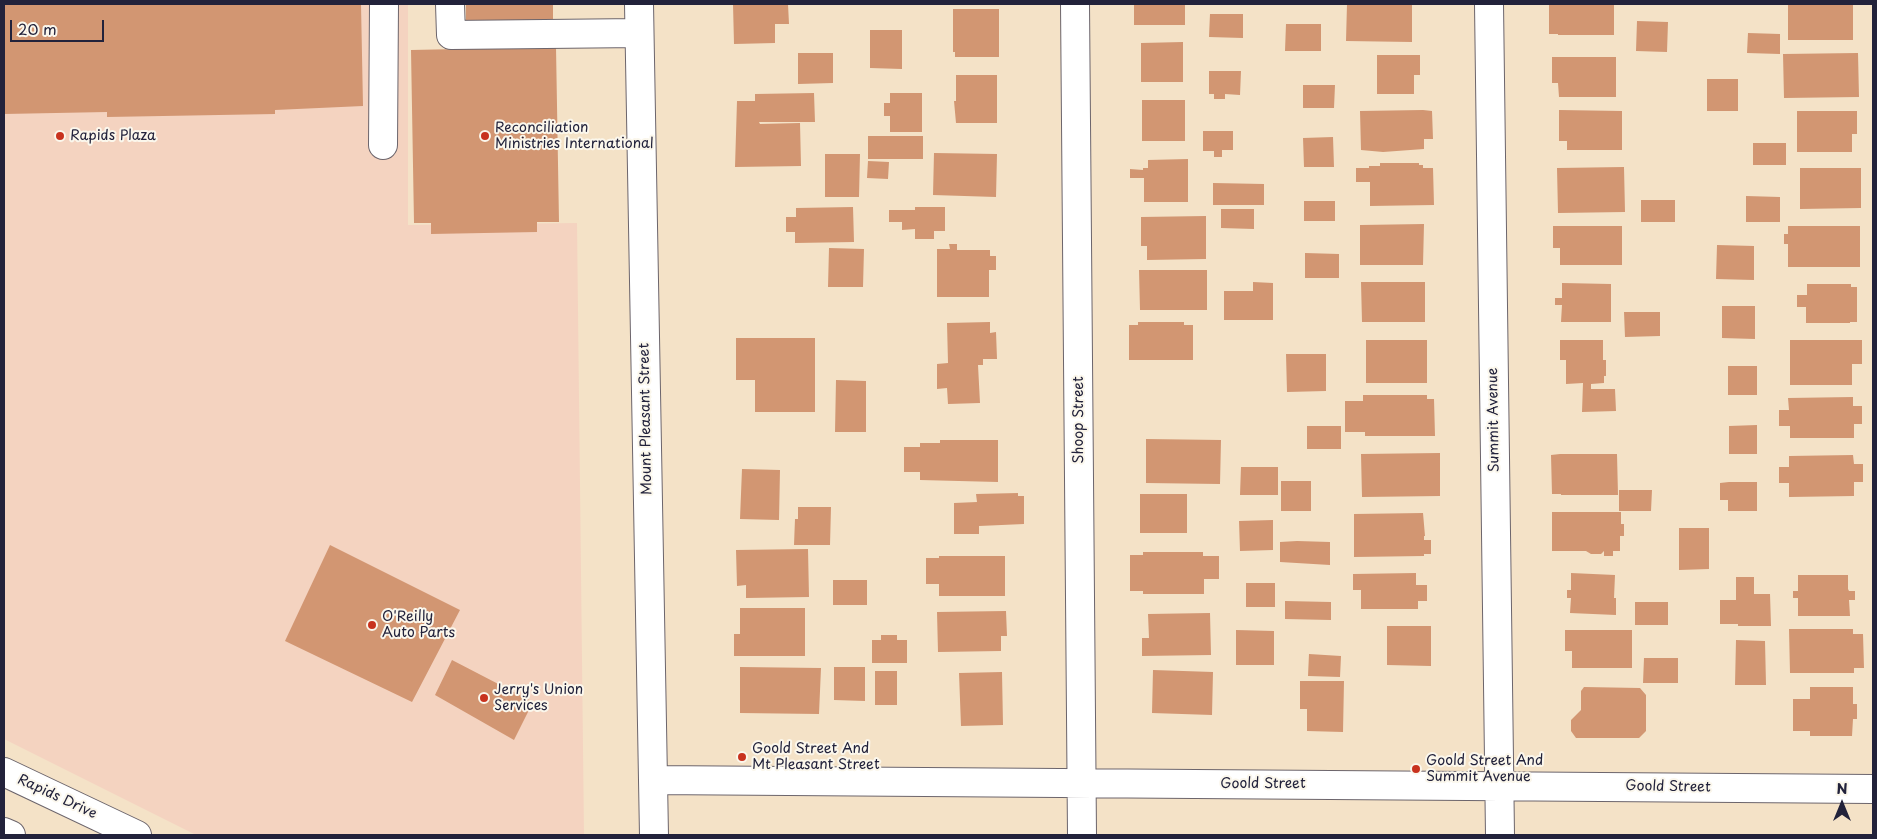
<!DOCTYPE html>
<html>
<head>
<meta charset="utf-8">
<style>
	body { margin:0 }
	#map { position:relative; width:1877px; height:839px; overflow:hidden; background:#f4e2c7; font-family:"Playpen Sans",sans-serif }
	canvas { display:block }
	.frame { position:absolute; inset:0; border:5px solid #22223b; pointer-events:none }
	.north { position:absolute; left:1817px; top:779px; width:50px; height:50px; -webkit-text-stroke:4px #fbf7ec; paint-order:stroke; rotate:0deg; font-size:14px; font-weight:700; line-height:20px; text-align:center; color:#22223b }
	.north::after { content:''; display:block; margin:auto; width:18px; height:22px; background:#22223b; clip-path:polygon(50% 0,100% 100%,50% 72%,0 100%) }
	.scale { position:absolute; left:10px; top:20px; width:94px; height:22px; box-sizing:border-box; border:2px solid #22223b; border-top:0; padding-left:6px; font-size:15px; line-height:18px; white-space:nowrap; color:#22223b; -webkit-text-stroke:4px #fbf7ec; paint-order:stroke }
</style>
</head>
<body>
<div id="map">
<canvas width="1877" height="839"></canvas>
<div class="frame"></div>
<div class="north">N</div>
<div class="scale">20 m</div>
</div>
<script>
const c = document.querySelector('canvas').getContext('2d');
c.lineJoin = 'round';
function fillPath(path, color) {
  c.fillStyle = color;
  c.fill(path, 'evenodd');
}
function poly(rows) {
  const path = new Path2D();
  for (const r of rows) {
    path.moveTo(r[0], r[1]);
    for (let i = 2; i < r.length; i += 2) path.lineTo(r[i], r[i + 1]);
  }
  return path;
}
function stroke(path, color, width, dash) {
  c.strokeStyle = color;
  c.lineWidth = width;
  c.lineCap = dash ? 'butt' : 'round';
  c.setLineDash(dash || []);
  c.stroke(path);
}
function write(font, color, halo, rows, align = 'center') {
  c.font = font + ' "Playpen Sans",sans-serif';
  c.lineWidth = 4;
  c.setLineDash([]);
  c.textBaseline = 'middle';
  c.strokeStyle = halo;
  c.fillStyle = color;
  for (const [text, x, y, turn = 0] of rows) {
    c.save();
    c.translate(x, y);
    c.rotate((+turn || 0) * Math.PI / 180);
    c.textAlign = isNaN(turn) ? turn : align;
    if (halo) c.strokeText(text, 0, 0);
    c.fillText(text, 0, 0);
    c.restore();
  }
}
fillPath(poly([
	[4,4,408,4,408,225,577,223,584,835,196,835,4,739]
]), '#f4d3c0');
fillPath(poly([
	[4,4,361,4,363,106,275,110,275,114,107,117,107,112,4,114],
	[466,4,553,4,553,22,466,23],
	[733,4,788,4,789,24,775,24,775,43,734,44],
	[1134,4,1185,4,1185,25,1134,25],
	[1347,4,1412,4,1412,42,1346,41],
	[1549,4,1614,4,1614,35,1558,35,1558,34,1549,34],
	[1788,4,1853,4,1853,40,1788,40],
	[953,9,999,9,999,57,955,57,955,52,953,52],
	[1210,14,1243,14,1243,38,1209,37],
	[1637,21,1668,22,1667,52,1636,51],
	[1286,24,1321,24,1321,51,1285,51],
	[870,30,902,30,902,69,870,68],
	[1748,33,1780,34,1780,54,1747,53],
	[1183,42,1183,82,1141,82,1141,43],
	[556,47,559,222,537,222,537,232,431,234,431,223,414,223,411,50],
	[798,53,833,53,833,83,798,84],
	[1858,53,1859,97,1784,98,1783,54],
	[1377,55,1420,55,1420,75,1414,75,1414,94,1377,94],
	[1552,57,1616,57,1616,97,1559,97,1558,83,1552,83],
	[1209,71,1241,71,1240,95,1225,94,1225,99,1214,99,1214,94,1209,94],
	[956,75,997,75,997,123,956,123,954,101,956,101],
	[1707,79,1738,79,1738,111,1707,111],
	[1303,85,1335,85,1334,108,1303,108],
	[814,93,815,122,759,122,760,124,800,123,801,166,735,167,737,101,755,101,755,94],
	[890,93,922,93,922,132,890,132,890,116,884,116,884,103,890,103],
	[1142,100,1185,100,1185,141,1142,141],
	[1423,110,1432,111,1433,139,1424,139,1424,149,1383,152,1361,150,1360,111],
	[1559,110,1622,111,1622,150,1567,150,1567,141,1559,141],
	[1797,111,1857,111,1857,134,1852,134,1852,152,1797,152],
	[1203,131,1233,131,1233,150,1222,150,1222,157,1214,157,1214,151,1203,151],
	[868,136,923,136,923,159,868,159],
	[1333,137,1334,167,1304,167,1303,138],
	[1753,143,1786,143,1786,165,1753,165],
	[934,153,997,154,996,197,933,195],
	[825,154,860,154,859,197,825,197],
	[1188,159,1188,202,1144,202,1144,178,1130,178,1130,169,1143,170,1143,168,1148,168,1148,160],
	[868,161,889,162,888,179,867,178],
	[1380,163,1419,163,1419,165,1423,165,1423,168,1433,168,1434,205,1370,206,1370,182,1356,182,1356,168,1369,168,1369,166,1380,166],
	[1624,167,1625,212,1558,213,1557,168],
	[1800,168,1861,168,1861,208,1800,209],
	[1213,183,1264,184,1264,205,1213,205],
	[1746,196,1780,197,1780,222,1746,222],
	[1641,200,1675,200,1675,222,1641,222],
	[1304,201,1335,201,1335,221,1304,221],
	[853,207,854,242,795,243,795,232,786,232,786,217,796,217,796,208],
	[915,207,945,207,945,231,934,231,934,239,915,239,915,229,902,230,902,222,889,222,889,210,915,210],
	[1221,209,1254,209,1254,229,1221,228],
	[1206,216,1206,259,1147,260,1147,246,1141,246,1141,217],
	[1424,224,1423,265,1360,265,1360,225],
	[1553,226,1622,226,1622,265,1560,265,1560,248,1553,248],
	[1788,226,1860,226,1860,267,1788,267,1788,244,1784,244,1784,234,1788,234],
	[949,244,957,244,957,250,990,250,990,256,996,256,996,270,989,270,989,297,937,297,937,249,950,249],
	[1717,245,1754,246,1754,280,1716,279],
	[829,248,864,249,863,287,828,287],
	[1305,253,1339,254,1339,278,1305,278],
	[1139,270,1207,270,1207,310,1140,310],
	[1253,282,1273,283,1273,320,1224,320,1224,291,1253,291],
	[1361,282,1425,282,1425,322,1362,322],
	[1562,283,1611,284,1611,322,1561,322,1562,305,1555,305,1555,298,1562,298],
	[1807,284,1851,284,1851,287,1857,287,1857,322,1850,322,1850,323,1806,323,1806,307,1797,307,1797,295,1807,295],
	[1722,306,1755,306,1755,339,1722,338],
	[1624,312,1660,312,1660,336,1625,337],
	[990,322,990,333,996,332,997,359,983,359,983,365,978,365,980,403,948,404,947,388,937,389,937,364,948,363,947,323],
	[1138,322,1184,322,1184,325,1193,325,1193,360,1129,360,1129,325,1138,325],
	[736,338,815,338,815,412,755,412,755,380,736,380],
	[1366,340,1427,340,1427,383,1366,383],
	[1560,340,1603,340,1603,360,1606,360,1606,376,1604,376,1604,383,1591,384,1591,389,1615,389,1616,411,1582,412,1583,383,1566,384,1566,360,1560,360],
	[1790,340,1862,340,1862,364,1852,364,1852,385,1790,385],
	[1286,354,1326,354,1326,391,1287,392],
	[1728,366,1757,366,1757,395,1728,395],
	[836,380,866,381,866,432,835,432],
	[1363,395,1427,395,1427,399,1434,399,1435,436,1365,436,1365,432,1345,432,1345,401,1363,401],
	[1853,397,1853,406,1862,406,1862,424,1854,424,1854,438,1790,438,1790,426,1779,426,1779,410,1789,410,1788,398],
	[1757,425,1757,454,1729,454,1729,426],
	[1307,426,1341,426,1341,449,1307,449],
	[1146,439,1221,440,1220,484,1146,483],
	[940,440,998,440,998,482,920,480,920,472,904,472,904,447,920,447,920,443,940,443],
	[1440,453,1440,496,1362,497,1361,454],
	[1560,454,1617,454,1618,495,1561,495,1561,494,1552,494,1551,455],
	[1853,455,1854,464,1863,464,1863,482,1854,482,1854,496,1789,497,1789,483,1779,483,1779,467,1789,467,1789,456],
	[1241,467,1278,467,1278,495,1240,495],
	[742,469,780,470,779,520,740,519],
	[1281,481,1311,481,1311,511,1281,511],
	[1729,482,1757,482,1757,511,1728,511,1728,500,1720,500,1720,483],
	[1619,490,1652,490,1651,511,1619,511],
	[1018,493,1018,496,1024,496,1024,524,979,526,979,534,954,534,954,503,977,502,976,494],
	[1140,494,1187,494,1187,533,1140,533],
	[798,507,831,507,830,545,794,545,795,519,798,519],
	[1552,512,1621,512,1621,524,1624,524,1624,536,1620,536,1620,551,1613,551,1613,556,1604,556,1604,551,1601,554,1591,554,1586,551,1552,551],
	[1423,513,1425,536,1424,536,1424,540,1431,540,1431,554,1424,554,1424,556,1354,557,1354,514],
	[1273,520,1273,550,1240,551,1239,521],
	[1679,528,1709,528,1709,569,1679,570],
	[1297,541,1330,542,1330,565,1280,562,1280,542],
	[330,545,460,610,412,702,285,641],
	[808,549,809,597,746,598,746,585,737,586,736,550],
	[1143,552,1203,552,1203,556,1219,556,1219,579,1204,579,1204,594,1143,594,1143,591,1130,591,1130,555,1143,555],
	[939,556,1005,556,1005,596,939,596,939,584,926,584,926,558,939,558],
	[1416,573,1416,585,1427,585,1427,601,1418,601,1418,609,1361,609,1361,590,1353,590,1353,574],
	[1571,573,1615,575,1614,598,1616,598,1616,615,1570,613,1571,598,1567,598,1567,590,1571,590],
	[1798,575,1848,575,1848,589,1849,591,1855,591,1855,600,1849,600,1850,616,1798,616,1798,598,1793,598,1793,591,1798,591],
	[1736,577,1754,577,1754,594,1770,594,1771,626,1738,626,1738,624,1720,624,1720,600,1736,600],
	[833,580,867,580,867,605,833,605],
	[1246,583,1275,583,1275,607,1246,607],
	[1285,601,1331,602,1331,620,1285,619],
	[1635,602,1668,602,1668,625,1635,625],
	[740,608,805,608,805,656,734,656,734,634,740,634],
	[1006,611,1007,636,1001,636,1001,651,938,652,937,612],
	[1210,613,1211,655,1142,656,1142,638,1149,638,1148,614],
	[1387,626,1431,626,1431,666,1387,665],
	[1789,629,1853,629,1853,634,1863,634,1864,668,1854,668,1854,673,1790,673],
	[1236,630,1274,631,1274,665,1236,665],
	[1565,630,1632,630,1632,668,1572,668,1572,651,1565,651],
	[881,635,897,635,897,640,907,640,907,663,872,663,872,640,881,640],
	[1736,640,1765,641,1766,685,1735,685],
	[1309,654,1341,656,1340,677,1308,676],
	[1644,658,1678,658,1678,683,1643,683],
	[452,660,533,702,514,740,435,695],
	[740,667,821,668,819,714,740,713],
	[834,667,865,667,865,701,834,700],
	[1153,670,1213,672,1212,715,1152,713],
	[875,671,897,671,897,705,875,705],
	[1002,672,1003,725,961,726,959,673],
	[1300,681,1344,681,1343,732,1307,731,1307,709,1300,709],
	[1584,687,1640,688,1646,695,1646,731,1639,738,1576,738,1571,731,1571,720,1581,710,1581,691],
	[1810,687,1853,687,1853,704,1857,704,1857,719,1853,719,1852,736,1810,736,1810,731,1793,731,1793,699,1810,699]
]), '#d29672');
const minor = poly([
	[450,4,451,35,639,33],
	[639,4,654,835],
	[1075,4,1082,835],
	[1489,4,1500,835],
	[383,145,384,4],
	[4,772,137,835],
	[653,780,1873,789],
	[4,832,11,835]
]);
stroke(minor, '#6c656c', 30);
stroke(minor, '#fff', 28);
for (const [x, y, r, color] of [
	[60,136,5,"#c8321e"],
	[485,136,5,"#c8321e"],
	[372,625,5,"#c8321e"],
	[484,698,5,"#c8321e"],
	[742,757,5,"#c8321e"],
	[1416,769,5,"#c8321e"]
]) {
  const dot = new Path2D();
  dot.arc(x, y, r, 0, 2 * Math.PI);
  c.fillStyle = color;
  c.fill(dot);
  stroke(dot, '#fbf7ec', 2);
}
write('14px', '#22223b', '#fbf7ec', [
	["Reconciliation",495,128],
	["Ministries International",495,144],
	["Rapids Plaza",70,136],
	["O'Reilly",382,617],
	["Auto Parts",382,633],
	["Jerry's Union",494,690],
	["Services",494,706],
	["Goold Street And",752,749],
	["Mt Pleasant Street",752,765],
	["Goold Street And",1426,761],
	["Summit Avenue",1426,777]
], 'left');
write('14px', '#22223b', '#fbf7ec', [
	["Mount Pleasant Street",646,419,-91],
	["Shoop Street",1079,420,-90],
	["Summit Avenue",1494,420,-91],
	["Goold Street",1263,784],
	["Goold Street",1668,787,1],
	["Rapids Drive",57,797,25]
]);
</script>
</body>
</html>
